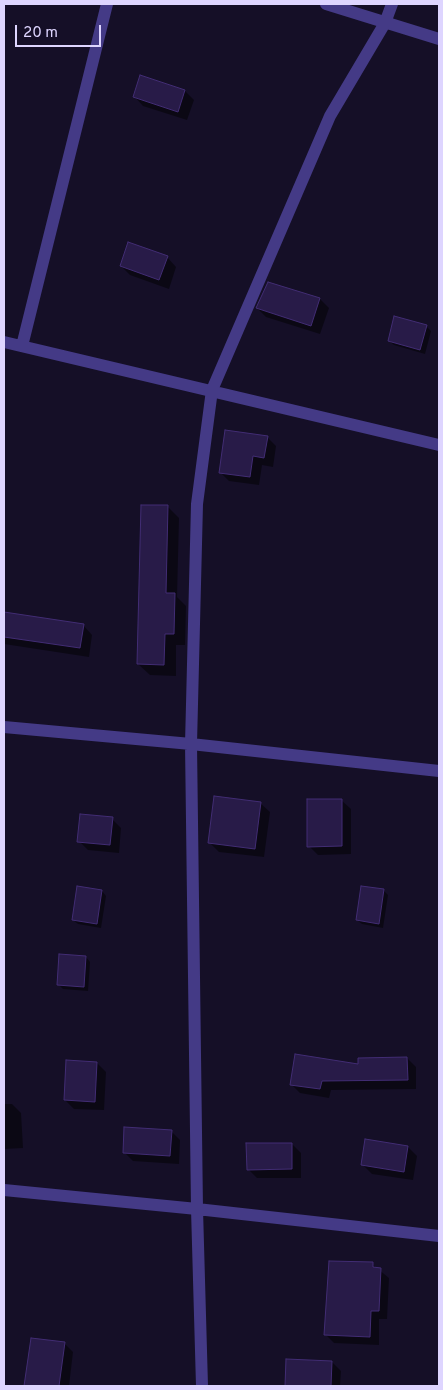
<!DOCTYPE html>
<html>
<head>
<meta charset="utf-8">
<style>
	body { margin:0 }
	#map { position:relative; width:443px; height:1390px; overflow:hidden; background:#150f27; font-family:Overpass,sans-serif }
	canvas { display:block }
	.frame { position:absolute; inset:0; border:5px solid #ded5ff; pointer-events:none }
	.scale { position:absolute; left:15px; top:25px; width:86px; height:22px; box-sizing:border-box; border:2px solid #ded5ff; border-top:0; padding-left:6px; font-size:15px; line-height:18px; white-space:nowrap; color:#ded5ff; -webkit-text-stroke:4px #150f27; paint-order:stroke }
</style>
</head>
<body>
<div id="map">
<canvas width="443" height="1390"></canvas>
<div class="frame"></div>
<div class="scale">20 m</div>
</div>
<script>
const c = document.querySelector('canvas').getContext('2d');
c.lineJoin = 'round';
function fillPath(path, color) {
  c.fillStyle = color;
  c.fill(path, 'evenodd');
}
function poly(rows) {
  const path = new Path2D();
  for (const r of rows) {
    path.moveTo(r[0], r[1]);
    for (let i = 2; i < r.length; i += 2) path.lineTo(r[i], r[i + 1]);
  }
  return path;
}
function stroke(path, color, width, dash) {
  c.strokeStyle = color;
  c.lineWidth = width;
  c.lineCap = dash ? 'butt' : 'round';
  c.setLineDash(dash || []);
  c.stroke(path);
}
fillPath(poly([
	[185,91,194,100,187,120,143,106,134,96],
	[167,257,176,267,169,289,130,275,121,266],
	[320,299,329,308,320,334,266,317,257,308],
	[426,326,431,331,425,354,394,345,389,341],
	[267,437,276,446,273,467,262,465,259,485,229,481,220,472],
	[168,507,179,518,177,597,186,606,185,645,176,645,176,676,150,675,138,664],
	[4,614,83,625,92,635,89,657,4,644],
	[341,800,351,809,351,854,318,855,309,846],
	[260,803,270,812,264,857,219,852,210,843],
	[112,819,121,828,119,853,88,850,79,841],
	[102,891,106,896,101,928,78,924,73,920],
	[384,891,388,895,383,928,362,924,357,920],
	[86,957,90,962,88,991,63,989,58,984],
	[407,1058,416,1067,416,1089,331,1090,329,1098,300,1093,291,1084,359,1066],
	[97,1063,106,1072,104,1110,74,1109,65,1100],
	[4,1104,12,1104,21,1113,23,1148,4,1149],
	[171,1131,180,1140,179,1164,133,1161,124,1152],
	[292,1144,301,1153,301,1178,257,1178,248,1169],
	[408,1147,417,1156,413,1180,372,1174,363,1165],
	[372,1264,389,1278,387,1319,379,1319,379,1345,334,1343,326,1335],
	[64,1343,73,1352,69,1386,26,1386],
	[287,1360,332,1362,341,1371,340,1386,286,1386]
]), '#0007');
const building = poly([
	[140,75,185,90,178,112,133,97,140,75],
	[128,242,168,256,159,280,120,266,128,242],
	[268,282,320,298,311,326,256,308,268,282],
	[394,316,427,325,420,350,388,341,394,316],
	[225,430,268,436,264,458,253,456,250,477,219,473,225,430],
	[141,505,168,505,166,593,175,593,174,634,165,634,164,665,137,664,141,505],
	[4,612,84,624,80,648,4,637,4,612],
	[214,796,261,802,255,849,208,843,214,796],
	[307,799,342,799,342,846,307,847,307,799],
	[80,814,113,817,110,845,77,842,80,814],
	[77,886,102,890,97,924,72,920,77,886],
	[361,886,384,889,379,924,356,920,361,886],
	[59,954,86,956,84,987,57,985,59,954],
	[295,1054,358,1064,358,1058,407,1057,408,1080,322,1081,320,1089,290,1085,295,1054],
	[66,1060,97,1062,95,1102,64,1100,66,1060],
	[124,1127,172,1130,170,1156,123,1153,124,1127],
	[365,1139,408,1146,404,1172,361,1165,365,1139],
	[246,1143,292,1143,292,1169,247,1170,246,1143],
	[329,1261,373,1262,373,1267,381,1268,379,1311,371,1311,370,1337,324,1335,329,1261],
	[31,1338,65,1342,59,1386,24,1386,31,1338],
	[286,1359,332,1361,331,1386,285,1386,286,1359]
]);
fillPath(building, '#281b48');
stroke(building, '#422d74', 1);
stroke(poly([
	[326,4,439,39],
	[4,342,439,445],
	[22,346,107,4],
	[4,727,191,744,439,771],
	[4,1190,197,1209,439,1236],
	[202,1386,197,1209,191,744,197,504,212,390,330,116,385,23,392,4]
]), '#443a86', 12);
</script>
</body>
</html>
